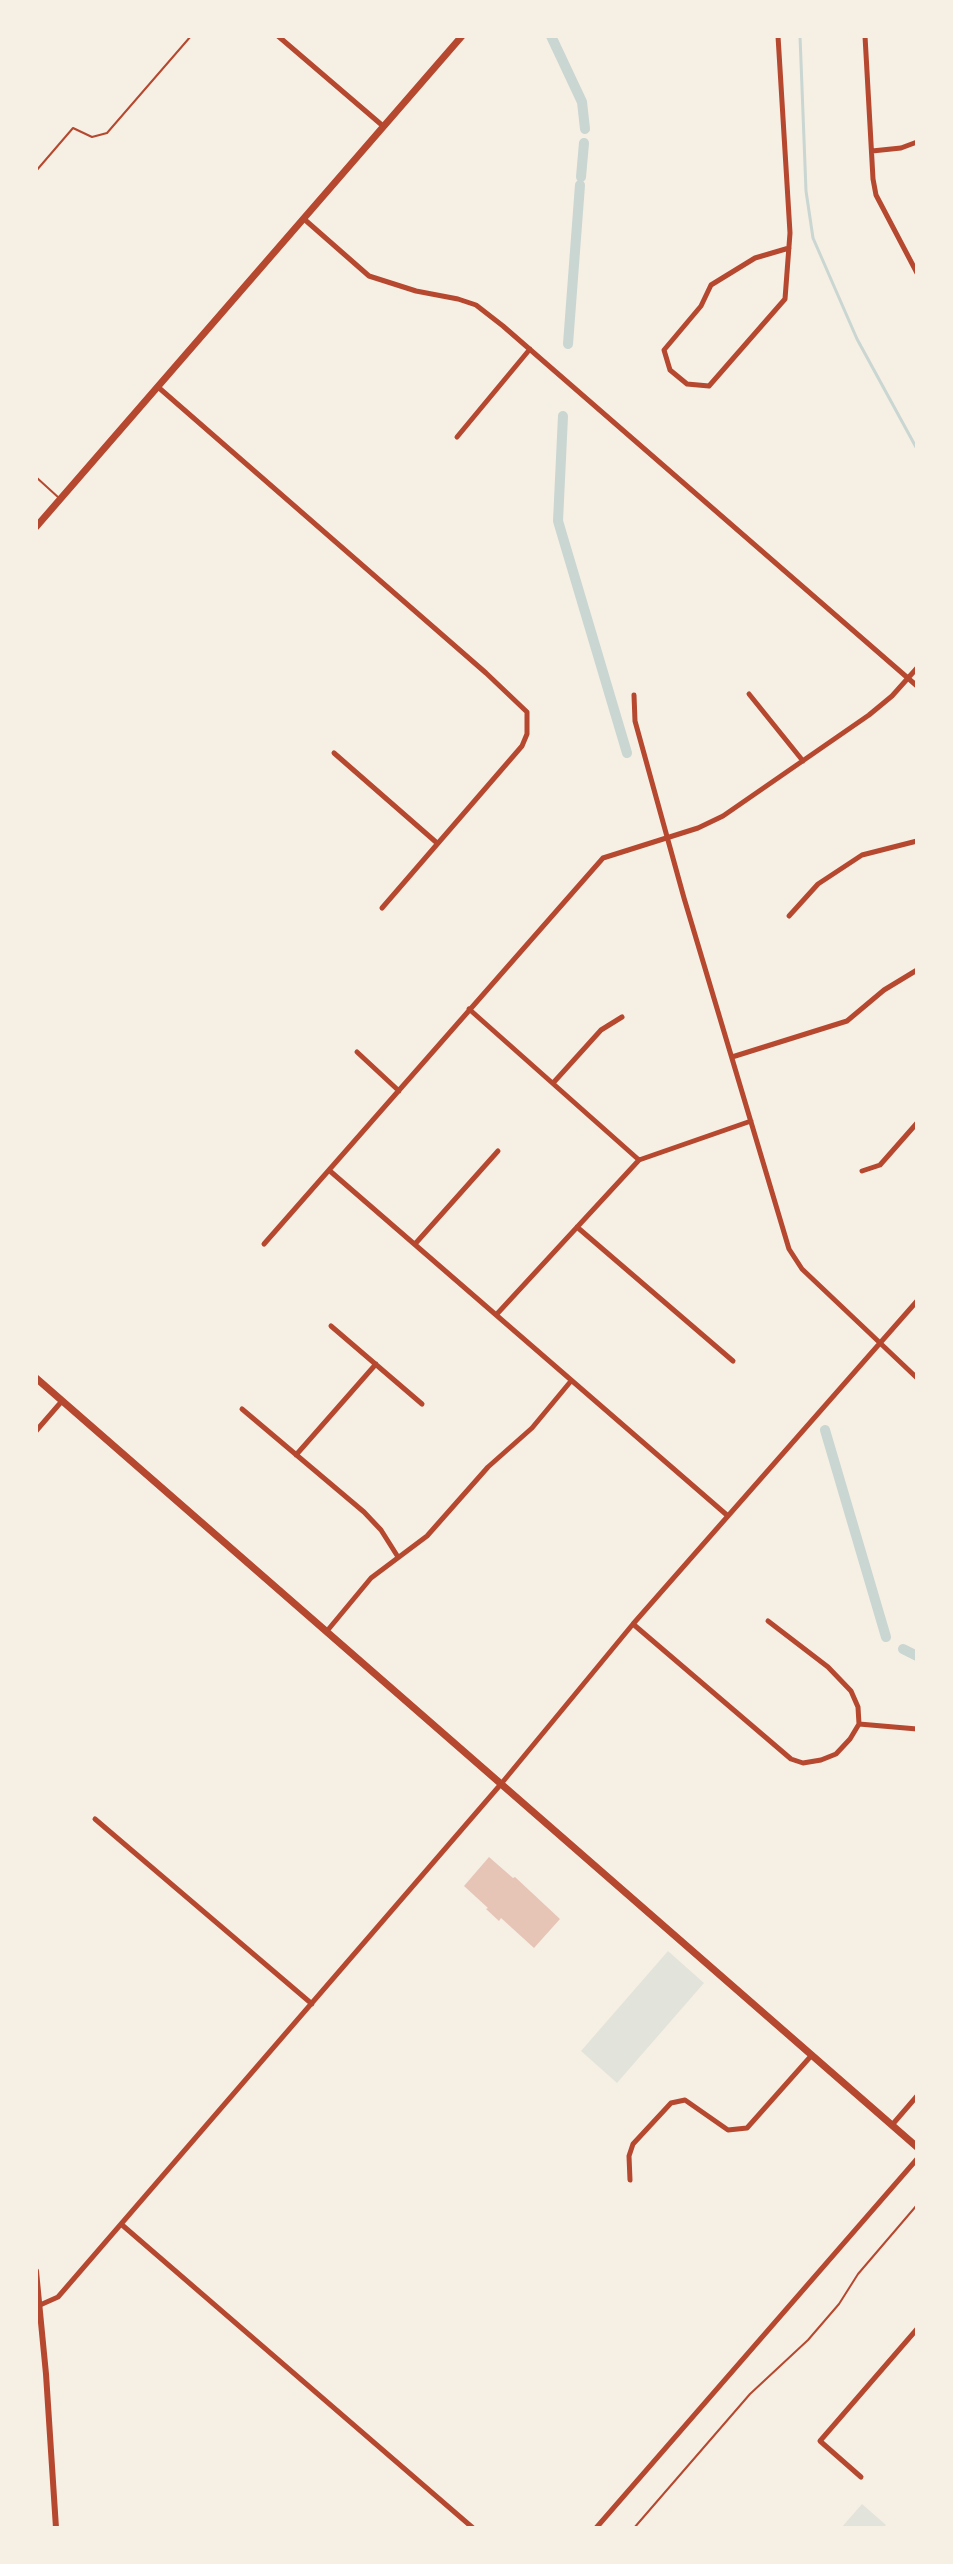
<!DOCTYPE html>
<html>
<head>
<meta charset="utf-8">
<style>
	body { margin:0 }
	#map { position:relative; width:953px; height:2564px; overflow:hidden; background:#f6efe4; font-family:Lato,sans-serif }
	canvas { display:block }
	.frame { position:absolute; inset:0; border:38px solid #f6efe4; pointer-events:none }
</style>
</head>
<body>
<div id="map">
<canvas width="953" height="2564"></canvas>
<div class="frame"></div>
</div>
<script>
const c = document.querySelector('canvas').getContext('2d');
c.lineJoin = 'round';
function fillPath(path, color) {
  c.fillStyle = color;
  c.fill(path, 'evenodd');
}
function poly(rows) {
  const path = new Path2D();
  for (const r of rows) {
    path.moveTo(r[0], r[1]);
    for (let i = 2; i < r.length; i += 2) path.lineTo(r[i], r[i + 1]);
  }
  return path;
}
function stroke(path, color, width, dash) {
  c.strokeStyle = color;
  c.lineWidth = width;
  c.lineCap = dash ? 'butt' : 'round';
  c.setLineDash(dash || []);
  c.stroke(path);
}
fillPath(poly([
	[668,1951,704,1983,617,2083,581,2051],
	[862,2504,886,2525,883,2528,841,2528]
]), '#e2e4dc');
stroke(poly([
	[800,36,806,191,813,238,857,339,917,449]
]), '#c9d6d2', 3);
stroke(poly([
	[551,36,582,102,585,129],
	[581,177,584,143],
	[568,344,580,185],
	[563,416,558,521,627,753],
	[825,1430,886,1637],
	[903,1649,917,1656]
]), '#c9d6d2', 10);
fillPath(poly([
	[489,1857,513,1878,515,1877,560,1919,534,1948,501,1918,499,1921,486,1909,488,1908,464,1886]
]), '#e6c5b7');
stroke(poly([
	[634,2528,750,2394,808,2340,839,2304,858,2274,917,2205]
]), '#b5482f', 2);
stroke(poly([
	[36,171,73,128,92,137,107,133,191,36],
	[36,477,59,498]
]), '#b5482f', 2);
stroke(poly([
	[278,36,383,126],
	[778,36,790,233,785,299,709,386,687,384,670,370,664,350,701,306,711,285,755,258,789,248],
	[865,36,873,179,876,195,917,273],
	[872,151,901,148,917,142],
	[304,219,369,276,416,291,458,299,476,305,503,326,917,686],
	[158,387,486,673,527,712,527,734,522,746,382,908],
	[457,437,530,349],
	[749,694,803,761],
	[634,695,635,721,684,898,789,1249,802,1269,917,1378],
	[334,753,437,843],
	[789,916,818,884,862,855,917,841],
	[469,1009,639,1160],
	[357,1052,399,1091],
	[732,1057,847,1021,884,990,917,970],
	[554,1082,601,1030,622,1017],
	[330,1171,728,1516],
	[862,1171,880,1165,917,1123],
	[577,1227,733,1361],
	[264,1244,603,858,698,828,723,816,869,715,892,696,917,668],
	[415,1244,498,1151],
	[496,1315,639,1160,751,1121],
	[331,1326,422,1404],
	[242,1409,364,1512,381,1530,398,1557],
	[36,1431,62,1401],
	[296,1455,376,1364],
	[768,1621,828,1667,851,1691,858,1707,859,1724],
	[633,1624,791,1759,803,1763,821,1760,836,1754,850,1739,859,1724],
	[327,1631,371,1578,427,1536,488,1467,532,1428,571,1381],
	[859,1724,917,1729],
	[95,1819,312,2004],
	[892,2125,917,2096],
	[630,2180,629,2156,633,2144,671,2103,685,2100,728,2130,747,2128,811,2056],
	[121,2224,473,2528],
	[40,2305,58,2297,501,1784,633,1624,917,1301],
	[861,2477,820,2441,917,2329],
	[596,2528,917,2159]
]), '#b5482f', 5);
stroke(poly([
	[36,2271,46,2374,56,2528]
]), '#b5482f', 6);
stroke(poly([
	[36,527,462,36],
	[36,1378,917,2147]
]), '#b5482f', 7);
</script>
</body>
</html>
